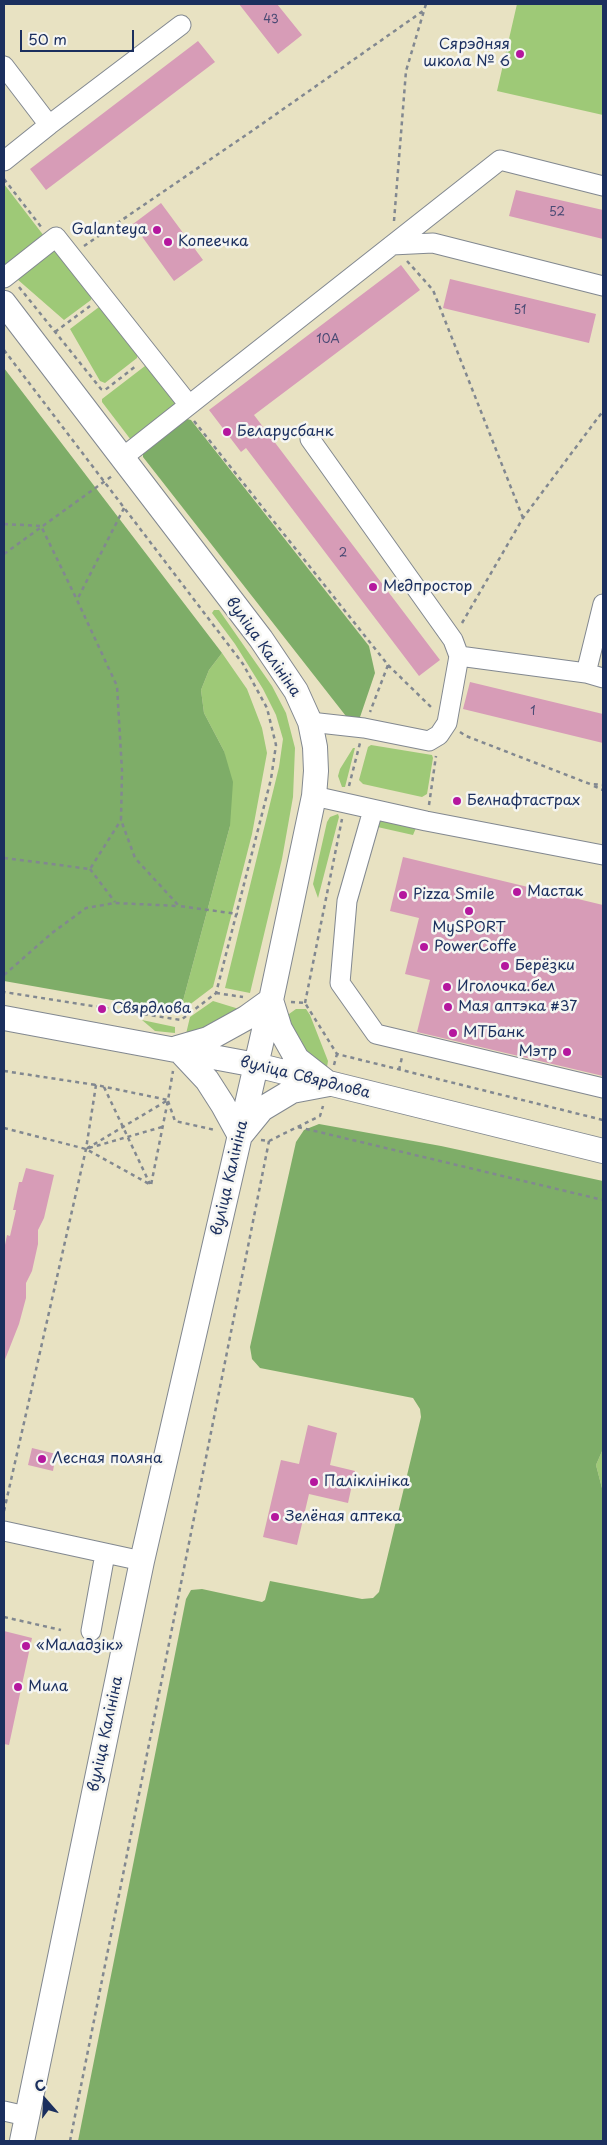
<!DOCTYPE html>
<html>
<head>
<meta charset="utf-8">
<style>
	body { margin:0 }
	#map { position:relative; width:607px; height:2145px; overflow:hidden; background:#e8e2c2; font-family:"Playpen Sans",sans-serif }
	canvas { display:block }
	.frame { position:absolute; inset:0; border:5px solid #1b2f5e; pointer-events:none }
	.north { position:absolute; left:20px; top:2075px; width:50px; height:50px; -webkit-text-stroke:4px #f6f6f2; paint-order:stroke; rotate:341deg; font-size:14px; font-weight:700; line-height:20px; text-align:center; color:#1b2f5e }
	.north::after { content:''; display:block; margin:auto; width:18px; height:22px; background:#1b2f5e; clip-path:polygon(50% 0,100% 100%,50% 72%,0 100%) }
	.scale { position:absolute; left:20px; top:30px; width:114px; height:22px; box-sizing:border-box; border:2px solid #1b2f5e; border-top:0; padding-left:6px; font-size:15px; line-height:18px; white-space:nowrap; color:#1b2f5e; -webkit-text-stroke:4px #f6f6f2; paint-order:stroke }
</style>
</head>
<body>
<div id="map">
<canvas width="607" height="2145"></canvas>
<div class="frame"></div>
<div class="north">С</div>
<div class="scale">50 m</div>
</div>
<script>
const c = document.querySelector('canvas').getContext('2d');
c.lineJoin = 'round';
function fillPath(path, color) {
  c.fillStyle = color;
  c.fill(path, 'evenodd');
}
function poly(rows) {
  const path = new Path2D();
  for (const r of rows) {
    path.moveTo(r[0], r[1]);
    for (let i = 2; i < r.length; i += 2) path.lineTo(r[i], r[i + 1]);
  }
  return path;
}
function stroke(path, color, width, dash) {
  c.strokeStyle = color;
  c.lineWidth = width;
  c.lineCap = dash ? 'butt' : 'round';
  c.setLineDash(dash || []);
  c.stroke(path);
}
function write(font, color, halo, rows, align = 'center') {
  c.font = font + ' "Playpen Sans",sans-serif';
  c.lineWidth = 5;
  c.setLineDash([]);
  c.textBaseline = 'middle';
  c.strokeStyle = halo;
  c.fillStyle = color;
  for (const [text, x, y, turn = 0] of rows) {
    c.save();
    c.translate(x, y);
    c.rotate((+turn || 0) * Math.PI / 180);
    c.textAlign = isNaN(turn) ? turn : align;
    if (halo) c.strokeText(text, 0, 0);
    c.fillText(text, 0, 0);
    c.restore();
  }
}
fillPath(poly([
	[517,4,603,4,603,115,497,91],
	[4,184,44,236,4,272],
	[55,249,92,296,91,300,64,320,17,279],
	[99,307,102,308,137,354,137,358,105,383,100,381,70,329],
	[145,366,148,366,176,404,131,440,102,402,102,399],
	[214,610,219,610,272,686,286,713,295,748,293,797,282,859,250,993,225,988,279,767,283,739,276,715,263,689,235,644,212,613],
	[222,653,247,689,262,728,267,753,252,834,213,987,180,1012,230,826,224,751,204,713,201,690,209,670],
	[371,745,432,755,433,758,427,794,422,797,363,784,359,780,368,747],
	[353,748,355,748,345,787,342,787,338,776,340,769],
	[338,814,339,817,318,898,313,884,327,822,330,817],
	[379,820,416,828,413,835,373,826],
	[213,1001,239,1009,214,1022,205,1030,186,1034,190,1017],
	[296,1009,306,1009,310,1015,328,1061,327,1067,325,1070,318,1067,305,1050,301,1040,290,1028,287,1019,289,1014],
	[142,1020,175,1027,175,1033,155,1031],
	[603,1449,603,1492,596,1465]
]), '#9ec977');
fillPath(poly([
	[4,368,222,653,209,670,201,690,204,713,224,751,233,782,230,826,180,1012,4,981],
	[187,419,191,420,369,646,375,673,358,723,349,720,143,457,143,454],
	[319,1124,441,1146,603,1181,603,1449,596,1465,603,1492,603,2141,78,2141,186,1599,191,1590,202,1589,262,1602,265,1600,270,1581,362,1599,373,1598,379,1592,421,1417,420,1409,413,1398,260,1368,252,1359,250,1347,296,1142,304,1130]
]), '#7ead68');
fillPath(poly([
	[239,4,277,4,302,35,278,54],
	[198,41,215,62,46,190,30,169],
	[516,190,603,210,603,239,509,216],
	[161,203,203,260,174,281,133,224],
	[401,265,420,290,254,415,440,660,419,676,246,448,241,452,209,410],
	[450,279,596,314,589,343,443,308],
	[470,682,603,714,603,743,463,709],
	[403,857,603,905,603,1076,417,1032,430,980,405,974,419,918,390,911],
	[26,1168,54,1175,44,1218,38,1230,38,1244,32,1271,26,1283,26,1298,19,1324,4,1362,4,1250,7,1235,10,1236,16,1210,13,1210,19,1182,22,1182],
	[308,1425,337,1433,330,1465,355,1471,348,1503,309,1494,297,1545,263,1537,281,1460,299,1464],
	[32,1448,56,1454,53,1471,28,1465],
	[4,1631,32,1638,9,1745,4,1744]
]), '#d79cb7');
const minor = poly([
	[4,66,49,125,4,161],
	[49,125,181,25],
	[392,245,433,243,603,286],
	[4,278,56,237,189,405],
	[310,439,453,640,459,656],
	[122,458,500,160,603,186],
	[586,673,603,678],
	[310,722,364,728,429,741,439,735,447,723,459,656,586,673,603,604],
	[314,796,426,821,603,855],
	[373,810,347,901,340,983,376,1034,603,1088],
	[4,1531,142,1561],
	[91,1631,105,1554],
	[4,2111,26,2116]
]);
const major = poly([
	[4,303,261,639,296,691,310,722,315,747,316,771,314,796,271,1000,142,1561,22,2141],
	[271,1000,280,1029,297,1059,329,1084,292,1091,262,1109,240,1136,223,1105,207,1080,177,1048,208,1039,246,1018,271,1000],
	[4,1018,256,1065,603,1151]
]);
stroke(minor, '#828890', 21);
stroke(major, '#828890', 26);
stroke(poly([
	[4,179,42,228],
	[394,221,406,71,426,4],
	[84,246,262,124,423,11],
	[407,261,433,290,523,518],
	[19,287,101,389,105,390,136,366],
	[55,332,90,306],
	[4,350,243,664,267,708,276,745,271,779,216,993,181,1020,4,992],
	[194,421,388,665,370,712],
	[124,508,77,600,117,686,122,771,121,820,135,858,179,906,238,914],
	[4,524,41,526,77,600],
	[4,554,112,476],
	[462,623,523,518,603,411],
	[388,665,433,709],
	[460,732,466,736,590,784,603,785],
	[349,786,360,743],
	[594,786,603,790],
	[429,805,436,756],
	[4,858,90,869,121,820],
	[90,869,115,902],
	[4,975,52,933,86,908,115,903,178,906],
	[216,993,243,997],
	[291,1002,305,1003,337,1054,603,1120],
	[305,1003,342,819],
	[334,1065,337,1054],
	[399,1070,402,1057],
	[4,1071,96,1085],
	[104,1087,150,1184],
	[168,1101,175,1121,215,1130],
	[298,1127,603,1200],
	[4,1128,86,1149,151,1185,168,1100,86,1149],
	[261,1140,269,1141,320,1116,323,1106],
	[89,1148,162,1127],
	[4,1511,86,1149,96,1085,168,1100,173,1071],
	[4,1617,61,1630],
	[70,2141,269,1141]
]), '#828890', 2.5, [4, 4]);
stroke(minor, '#fff', 19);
stroke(major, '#fff', 24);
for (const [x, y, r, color] of [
	[520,54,5,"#b5179e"],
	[157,230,5,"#b5179e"],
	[168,242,5,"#b5179e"],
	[227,432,5,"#b5179e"],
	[373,587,5,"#b5179e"],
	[457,801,5,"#b5179e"],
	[517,892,5,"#b5179e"],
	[403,895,5,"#b5179e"],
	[469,911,5,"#b5179e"],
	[424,947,5,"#b5179e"],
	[505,966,5,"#b5179e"],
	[447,987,5,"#b5179e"],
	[448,1007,5,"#b5179e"],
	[102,1009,5,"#b5179e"],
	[453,1033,5,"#b5179e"],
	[567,1052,5,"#b5179e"],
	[42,1459,5,"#b5179e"],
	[314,1482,5,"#b5179e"],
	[275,1517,5,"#b5179e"],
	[26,1646,5,"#b5179e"],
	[18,1687,5,"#b5179e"]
]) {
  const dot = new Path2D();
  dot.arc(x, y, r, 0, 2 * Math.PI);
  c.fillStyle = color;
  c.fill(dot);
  stroke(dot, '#f6f6f2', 2);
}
write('12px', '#4a4a74', null, [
	["43",271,20],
	["52",557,213],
	["51",520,311],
	["10А",328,340],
	["2",343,554],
	["1",533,712]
]);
write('15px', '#1b2f5e', '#f6f6f2', [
	["Сярэдняя",510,45,"right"],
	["школа № 6",510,62,"right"],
	["Galanteya",147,230,"right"],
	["Копеечка",178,242],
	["Беларусбанк",237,432],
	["Медпростор",383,587],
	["Белнафтастрах",467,801],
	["Мастак",527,892],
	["Pizza Smile",413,895],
	["MySPORT",469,928,"center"],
	["PowerCoffe",434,947],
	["Берёзки",515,966],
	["Иголочка.бел",457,987],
	["Мая аптэка #37",458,1007],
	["Свярдлова",112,1009],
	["МТБанк",463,1033],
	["Мэтр",557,1052,"right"],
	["Лесная поляна",52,1459],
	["Паліклініка",324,1482],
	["Зелёная аптека",285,1517],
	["«Маладзік»",36,1646],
	["Мила",28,1687]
], 'left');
write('15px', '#1b2f5e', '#f6f6f2', [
	["вуліца Калініна",263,647,55],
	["вуліца Свярдлова",305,1078,14],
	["вуліца Калініна",230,1178,-77],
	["вуліца Калініна",106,1734,-78]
]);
</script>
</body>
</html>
